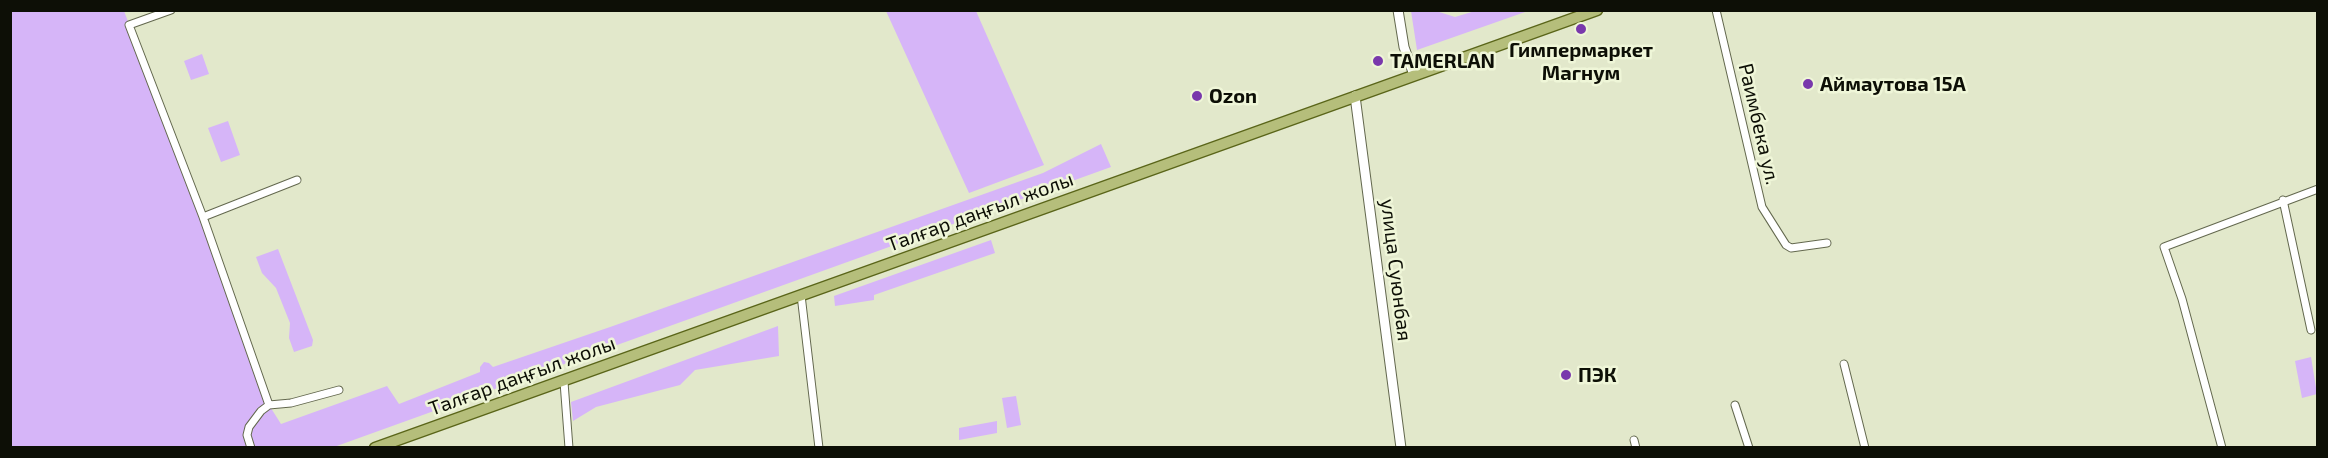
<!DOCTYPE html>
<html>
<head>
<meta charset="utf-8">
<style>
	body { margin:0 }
	#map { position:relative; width:2328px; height:458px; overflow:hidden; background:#e2e8cb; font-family:"Exo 2",sans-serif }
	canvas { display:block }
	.frame { position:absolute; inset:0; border:12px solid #0d0f06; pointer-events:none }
</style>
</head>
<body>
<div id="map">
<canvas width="2328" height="458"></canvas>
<div class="frame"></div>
</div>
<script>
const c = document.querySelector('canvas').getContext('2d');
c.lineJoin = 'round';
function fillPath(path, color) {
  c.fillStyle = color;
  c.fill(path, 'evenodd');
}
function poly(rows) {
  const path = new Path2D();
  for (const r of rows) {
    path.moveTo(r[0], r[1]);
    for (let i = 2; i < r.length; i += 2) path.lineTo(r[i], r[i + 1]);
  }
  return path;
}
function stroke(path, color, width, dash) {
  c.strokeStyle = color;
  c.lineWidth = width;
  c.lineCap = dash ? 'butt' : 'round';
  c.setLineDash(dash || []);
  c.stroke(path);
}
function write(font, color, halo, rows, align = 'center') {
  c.font = font + ' "Exo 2",sans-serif';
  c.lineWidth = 5;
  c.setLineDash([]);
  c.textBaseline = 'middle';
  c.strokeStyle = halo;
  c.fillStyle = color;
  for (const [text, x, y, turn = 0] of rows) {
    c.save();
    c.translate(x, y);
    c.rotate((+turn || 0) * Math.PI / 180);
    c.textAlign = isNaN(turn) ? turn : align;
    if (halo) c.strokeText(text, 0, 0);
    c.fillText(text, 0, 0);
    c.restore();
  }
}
fillPath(poly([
	[10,11,124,11,203,217,269,405,281,424,387,386,399,404,480,372,480,367,484,362,489,363,493,367,613,326,1043,173,1101,144,1111,167,334,447,11,447],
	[886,11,976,11,1044,165,969,193],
	[1411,11,1436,11,1455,17,1475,11,1528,11,1417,50],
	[202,54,209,74,191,80,184,61],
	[228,121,240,155,221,162,208,128],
	[991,240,995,253,874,295,874,300,835,306,834,296],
	[278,249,313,340,312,346,294,352,289,338,290,323,276,288,262,273,256,257],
	[778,326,779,356,695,370,680,385,596,407,573,421,571,402],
	[2311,357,2317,394,2302,398,2295,361],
	[1016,396,1021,425,1007,428,1002,398],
	[997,421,997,433,959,440,959,428]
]), '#d6b5f8');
const minor = poly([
	[171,10,129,25,203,217,269,405,291,403,339,390],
	[1716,10,1762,207,1786,245,1791,248,1827,243],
	[2283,200,2311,330],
	[203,217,297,180],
	[801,295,819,448],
	[1844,364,1865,448],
	[564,382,569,448],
	[1735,405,1749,448],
	[1634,440,1636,448],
	[251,448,247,435,249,427,261,411,269,405],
	[2222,448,2182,299,2164,247,2318,189]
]);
const tertiary = poly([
	[1398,10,1404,47,1414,75],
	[1355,96,1401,448]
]);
const primary = poly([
	[375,448,1597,10]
]);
stroke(minor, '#63684e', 9);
stroke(tertiary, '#63684e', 11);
stroke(primary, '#5a6519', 13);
stroke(minor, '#fff', 7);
stroke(tertiary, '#fff', 9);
stroke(primary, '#b5be7b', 10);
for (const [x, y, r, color] of [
	[1581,29,6,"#7938ac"],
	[1378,61,6,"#7938ac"],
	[1808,84,6,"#7938ac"],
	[1197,96,6,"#7938ac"],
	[1566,375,6,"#7938ac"]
]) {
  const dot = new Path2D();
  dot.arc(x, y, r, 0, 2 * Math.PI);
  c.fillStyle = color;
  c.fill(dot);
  stroke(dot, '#eff6d8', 2);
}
write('bold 20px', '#0d0f06', '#eff6d8', [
	["Гимпермаркет",1581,50,"center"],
	["Магнум",1581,73,"center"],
	["TAMERLAN",1390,61],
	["Аймаутова 15А",1820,84],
	["Ozon",1209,96],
	["ПЭК",1578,375]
], 'left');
write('20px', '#0d0f06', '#eff6d8', [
	["Раимбека ул.",1759,124,77],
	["Талғар даңғыл жолы",980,212,-20],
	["улица Суюнбая",1396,270,83],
	["Талғар даңғыл жолы",522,376,-20]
]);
</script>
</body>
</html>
